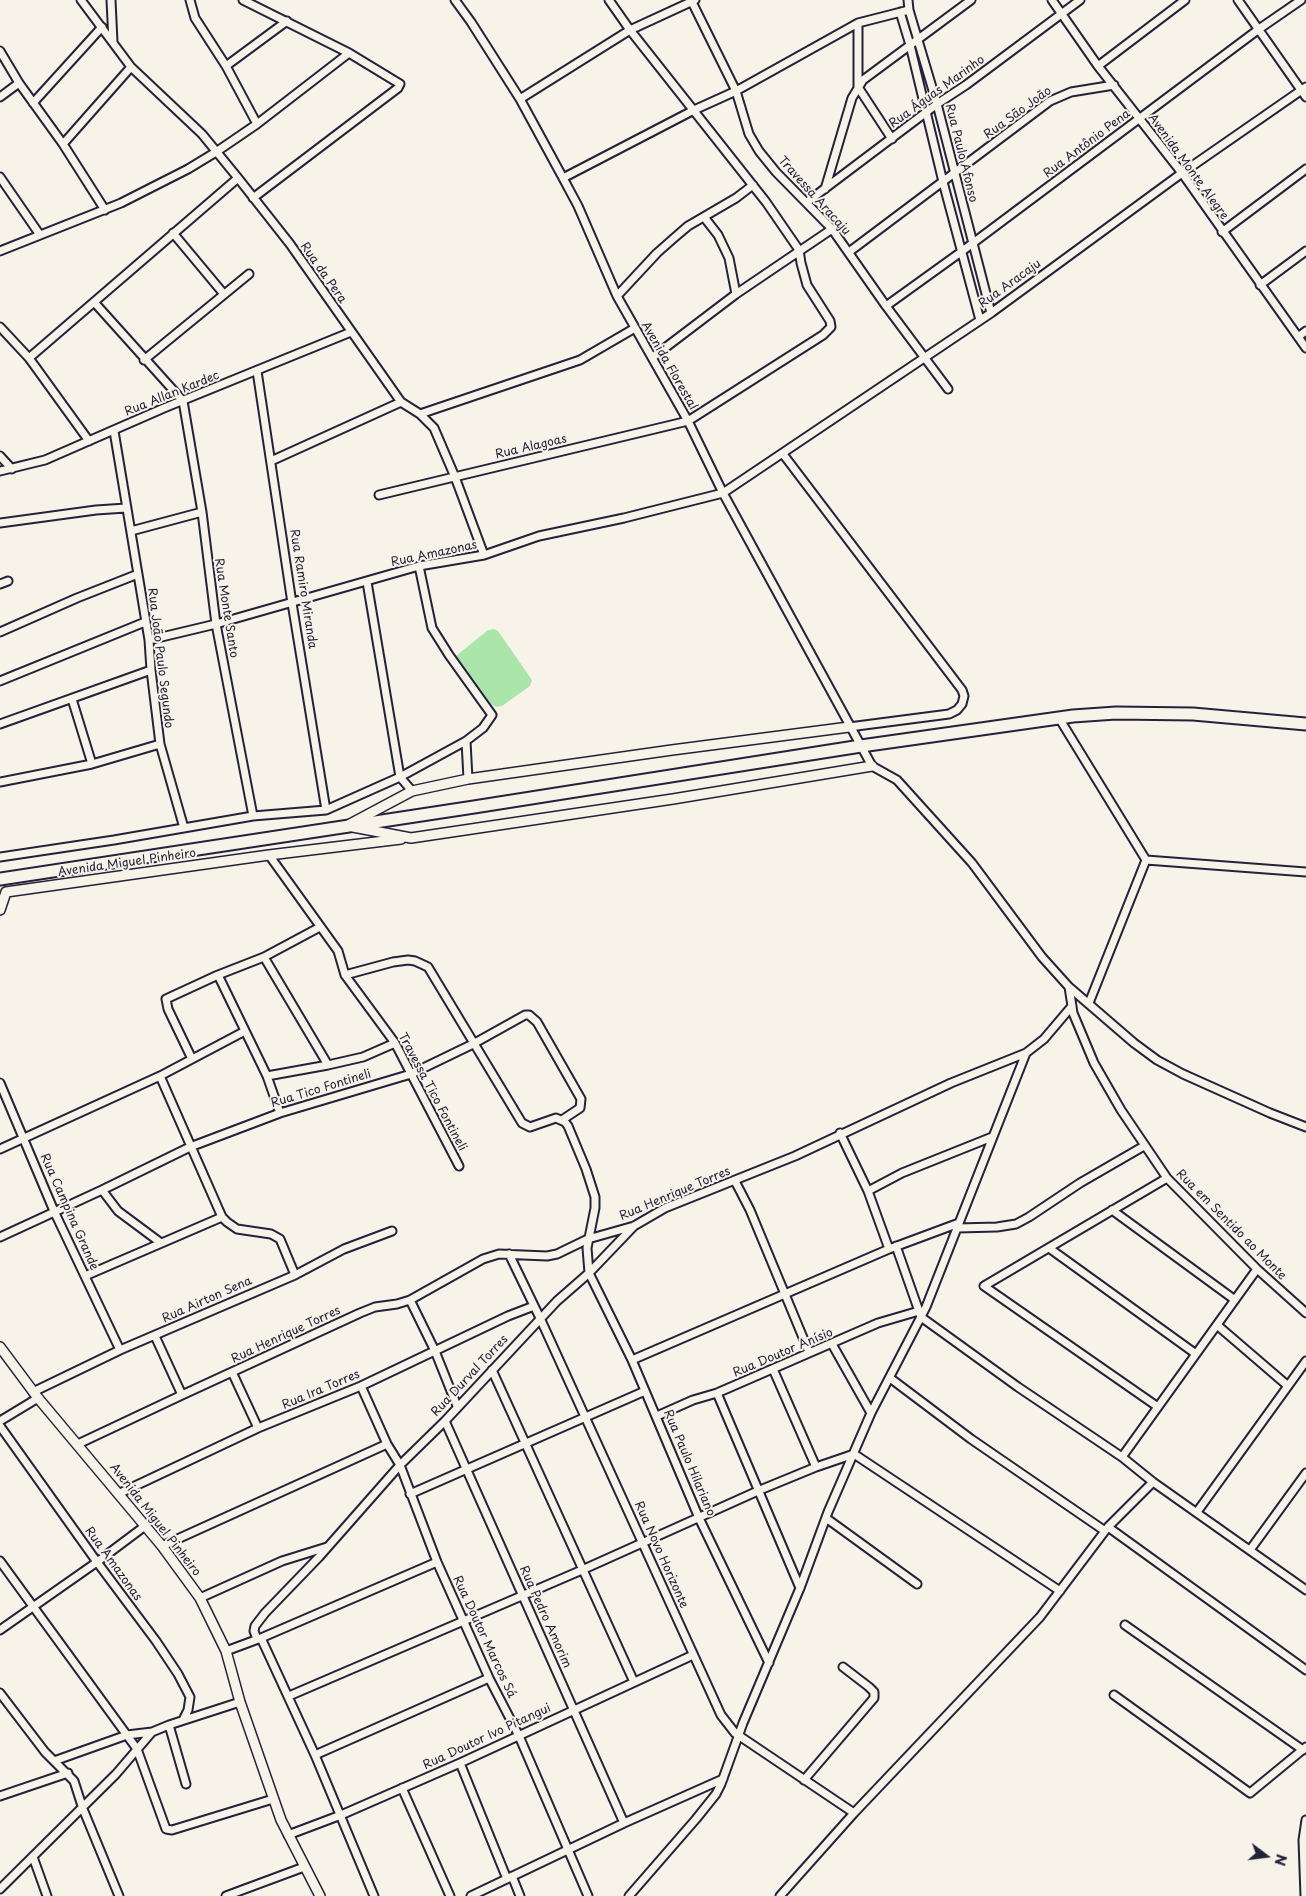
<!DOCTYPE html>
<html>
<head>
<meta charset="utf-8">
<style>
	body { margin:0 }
	#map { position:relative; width:1306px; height:1896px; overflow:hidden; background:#f7f3e8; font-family:"Playpen Sans",sans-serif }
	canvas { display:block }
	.north { position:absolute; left:1241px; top:1831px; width:50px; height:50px; -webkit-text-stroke:4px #f7f3e8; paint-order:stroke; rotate:105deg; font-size:14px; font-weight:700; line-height:20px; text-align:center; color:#22223b }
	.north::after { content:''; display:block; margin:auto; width:18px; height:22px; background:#22223b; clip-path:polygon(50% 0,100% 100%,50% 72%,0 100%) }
</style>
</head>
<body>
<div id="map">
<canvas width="1306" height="1896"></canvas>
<div class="north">N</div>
</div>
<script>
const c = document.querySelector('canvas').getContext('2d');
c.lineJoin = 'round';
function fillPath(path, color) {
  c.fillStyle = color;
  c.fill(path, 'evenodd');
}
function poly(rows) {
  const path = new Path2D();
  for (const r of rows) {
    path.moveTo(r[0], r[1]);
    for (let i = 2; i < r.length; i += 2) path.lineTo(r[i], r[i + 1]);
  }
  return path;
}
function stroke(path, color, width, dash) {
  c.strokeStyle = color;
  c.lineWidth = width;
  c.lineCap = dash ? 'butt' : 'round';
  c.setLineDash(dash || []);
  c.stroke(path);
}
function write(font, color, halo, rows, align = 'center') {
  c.font = font + ' "Playpen Sans",sans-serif';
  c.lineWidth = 4;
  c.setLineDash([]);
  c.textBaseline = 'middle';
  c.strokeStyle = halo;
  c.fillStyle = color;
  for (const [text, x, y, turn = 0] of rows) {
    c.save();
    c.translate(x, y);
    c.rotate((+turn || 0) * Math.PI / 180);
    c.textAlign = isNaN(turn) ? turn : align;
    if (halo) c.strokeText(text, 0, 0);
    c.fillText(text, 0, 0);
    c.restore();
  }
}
fillPath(poly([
	[494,629,498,631,532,680,530,686,502,706,496,707,491,704,456,656,488,630]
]), '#ace5a9');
const minor = poly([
	[81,0,131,67,202,134,238,178,290,244,401,402,420,414,434,428,455,477,484,555],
	[111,0,113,42],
	[190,0,195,18,226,66,257,124],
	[243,0,349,53,400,84,398,88,253,198],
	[455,0,471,22,520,99,563,178,578,206,617,296,688,421,723,493,872,766,897,780,972,863,1042,957,1069,987,1134,1043,1157,1060,1183,1074,1270,1113,1306,1127],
	[908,0,909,10,937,104,991,313],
	[1052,0,1098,66,1182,173,1306,348],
	[1238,0,1306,97],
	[692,2,736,91,749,134,759,151,776,172,832,229,886,306,948,389],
	[900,12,910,45,943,182,980,320],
	[858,23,858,87,892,139],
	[0,51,19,83,63,144,105,210],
	[226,66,287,21],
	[1098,66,1185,0],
	[0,97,19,83],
	[520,99,630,30,695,0],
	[33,103,102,27],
	[63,144,131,67],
	[0,177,40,235],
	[563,178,694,110,736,91,858,23,909,10],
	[825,189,852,98,863,80,971,0],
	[807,202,937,104,966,85,1080,0],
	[704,217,718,235,729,258,736,294],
	[1222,232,1306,169],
	[173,233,223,293],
	[0,251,121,203,188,169,216,152,257,124,349,53],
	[849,252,1050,101,1071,92,1114,85],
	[1260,285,1306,251],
	[617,296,657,253,674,238,688,226,736,198,753,185],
	[94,302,183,401,202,512,216,624,253,816],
	[886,306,961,252,1259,29,1301,0],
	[0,327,29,358,89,441],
	[1298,337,1306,331],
	[653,357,736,294,832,229],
	[29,358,238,178],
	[144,360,249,274],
	[257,371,292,603,326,810],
	[420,414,580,360,635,328],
	[114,431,149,640,151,670,160,744,184,828],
	[783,454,962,690,964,696,962,704,957,710,949,714,849,727],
	[0,456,12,469],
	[271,461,401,402],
	[0,471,45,460,164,408,351,332],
	[379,495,688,421,823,335,831,327,830,321,807,285,801,263,799,250,766,202,630,30,609,0],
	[0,523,96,510,126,508],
	[131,531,202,512],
	[367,582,400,777,412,791],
	[0,584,8,581],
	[0,632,77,598,138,574],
	[149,640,216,624,419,566,484,555,539,536,624,518,723,493,991,313,1182,173,1306,87],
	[0,681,145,622],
	[72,699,92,764],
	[1059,718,1146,860],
	[0,724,151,670],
	[466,741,468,779],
	[0,782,92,764,160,744],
	[269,855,338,951,345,975,395,1043,459,1166],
	[0,857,114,840,253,816,326,810,400,777,466,741,483,728,492,715,449,655,432,628,419,566],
	[1146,860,1306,872],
	[264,957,328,1065],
	[218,975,267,1076,280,1113],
	[345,975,393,962,408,960,415,961,428,967,522,1123,530,1127,556,1118,565,1122,568,1126,586,1169,595,1197,595,1208,587,1248,589,1273,632,1360,699,1518,769,1663],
	[1069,987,1073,1013,1094,1063,1121,1110,1167,1178,1257,1269,1306,1313],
	[1089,1003,1146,860],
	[192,1059,168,1009,166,999,218,975,264,957,320,927],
	[160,1076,222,1217,227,1222,237,1229,271,1234,280,1239,295,1275],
	[267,1076,328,1065,363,1057,395,1043],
	[0,1083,54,1211,120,1350],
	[840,1133,868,1191,889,1249],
	[0,1149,160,1076,245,1031],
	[735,1181,750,1210,809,1352],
	[102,1190,118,1211,161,1243],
	[868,1191,902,1173,992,1137],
	[1112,1210,1235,1300],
	[957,1228,997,1227,1016,1224,1029,1217,1080,1183,1144,1146],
	[0,1237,102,1190,190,1147,280,1113,411,1074,473,1044,525,1015,529,1015,537,1022,581,1099,580,1108,562,1120],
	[896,1246,921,1317,1018,1387,1122,1457,1153,1482,1306,1590],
	[1049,1248,1196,1354],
	[509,1254,540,1318,721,1715,735,1733,854,1813],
	[85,1276,222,1217],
	[410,1300,435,1351,457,1406],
	[1217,1325,1288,1386],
	[155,1336,182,1395],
	[832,1344,871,1413],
	[632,1360,889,1249,959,1223],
	[773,1369,816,1467],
	[492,1370,634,1682],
	[232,1372,258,1428],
	[890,1378,971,1439,1105,1531],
	[361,1386,387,1444,400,1465,437,1562,489,1678,519,1736,588,1896],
	[33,1392,120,1350,295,1275,344,1249,392,1231],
	[717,1393,800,1588],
	[1158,1407,984,1286,1167,1178],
	[657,1416,693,1400,717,1393,878,1323,919,1311],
	[0,1421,38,1398],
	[445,1421,624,1823],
	[0,1426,97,1562,156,1641,178,1674,190,1697,188,1710,183,1720],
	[78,1444,182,1395,360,1313,375,1307,397,1304,410,1300,483,1259,499,1254,547,1256,557,1254,588,1239,634,1226,665,1208,795,1156,951,1083,1026,1053,1044,1039,1072,1006],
	[1122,1457,1257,1269],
	[118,1494,258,1428,361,1386,508,1316,534,1306],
	[410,1494,645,1391],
	[1197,1512,1306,1361],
	[826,1518,917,1584],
	[1108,1527,1306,1670],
	[162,1546,387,1444],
	[1250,1550,1306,1473],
	[0,1561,137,1749,166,1829,172,1830,273,1799],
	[200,1598,282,1561,327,1547],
	[1125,1625,1303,1750],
	[0,1630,97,1562,145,1526],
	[261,1638,315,1755,374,1896],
	[257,1639,254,1631,255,1626,265,1613,319,1557,400,1465,445,1421,557,1301,589,1273,634,1226],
	[226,1651,261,1638,437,1562],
	[0,1693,45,1752,74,1781,83,1809,119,1896],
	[1114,1695,1250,1793,1306,1747],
	[289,1696,582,1570,760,1490,816,1467,854,1454,1060,1591],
	[169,1725,186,1784],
	[315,1755,489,1678],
	[54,1761,127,1735,152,1732],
	[460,1763,507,1879],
	[804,1780,874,1698,874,1692,869,1687,843,1667],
	[402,1788,450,1896],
	[0,1796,68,1773],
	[288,1835,341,1815,460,1763,693,1655],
	[33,1857,47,1896],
	[512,1876,520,1896],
	[0,1889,116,1774,152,1732,169,1725,240,1702],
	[226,1896,304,1867],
	[471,1896,624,1823,723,1779],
	[629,1896,696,1819,716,1794,721,1784,743,1723,800,1588,828,1512,871,1413,926,1307,1026,1053],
	[780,1896,854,1813,1040,1617,1108,1527,1153,1482],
	[1305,1896,1303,1840,1306,1820]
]);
const tertiary = poly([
	[350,824,412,791,468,779,672,750,849,727],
	[353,827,411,838,673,799,872,766],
	[0,910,6,892,269,855,401,839],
	[0,1347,38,1398,162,1546,200,1598,226,1651,240,1702,281,1820,320,1896]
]);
const trunk = poly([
	[0,879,474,807,861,746,1073,716,1116,713,1193,714,1306,724]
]);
stroke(minor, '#22223b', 11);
stroke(tertiary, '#22223b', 12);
stroke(trunk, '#22223b', 15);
stroke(minor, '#f7f3e8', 7);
stroke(tertiary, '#f7f3e8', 9);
stroke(trunk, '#f7f3e8', 11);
write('12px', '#22223b', '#f7f3e8', [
	["Rua Águas Marinho",937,92,-36],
	["Rua São João",1018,113,-36],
	["Rua Antônio Pena",1087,144,-37],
	["Rua Paulo Afonso",961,153,76],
	["Avenida Monte Alegre",1188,167,54],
	["Travessa Aracaju",814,196,48],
	["Rua da Pera",323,273,55],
	["Rua Aracaju",1010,284,-36],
	["Avenida Florestal",669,366,60],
	["Rua Allan Kardec",172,394,-22],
	["Rua Alagoas",531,447,-13],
	["Rua Amazonas",434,554,-12],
	["Rua Ramiro Miranda",303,589,81],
	["Rua Monte Santo",226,608,81],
	["Rua João Paulo Segundo",160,658,83],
	["Avenida Miguel Pinheiro",127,863,-8],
	["Rua Tico Fontineli",321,1089,-17],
	["Travessa Tico Fontineli",432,1092,62],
	["Rua Henrique Torres",675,1194,-23],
	["Rua Campina Grande",69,1212,66],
	["Rua em Sentido ao Monte",1231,1225,45],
	["Rua Airton Sena",207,1300,-24],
	["Rua Henrique Torres",286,1335,-25],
	["Rua Doutor Anísio",783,1353,-23],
	["Rua Durval Torres",470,1376,-47],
	["Rua Ira Torres",321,1390,-23],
	["Rua Paulo Hilariano",689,1463,67],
	["Avenida Miguel Pinheiro",155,1520,52],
	["Rua Novo Horizonte",661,1555,66],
	["Rua Amazonas",113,1564,54],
	["Rua Pedro Amorim",545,1617,66],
	["Rua Doutor Marcos Sá",484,1637,65],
	["Rua Doutor Ivo Pitangui",487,1737,-25]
]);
</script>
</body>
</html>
